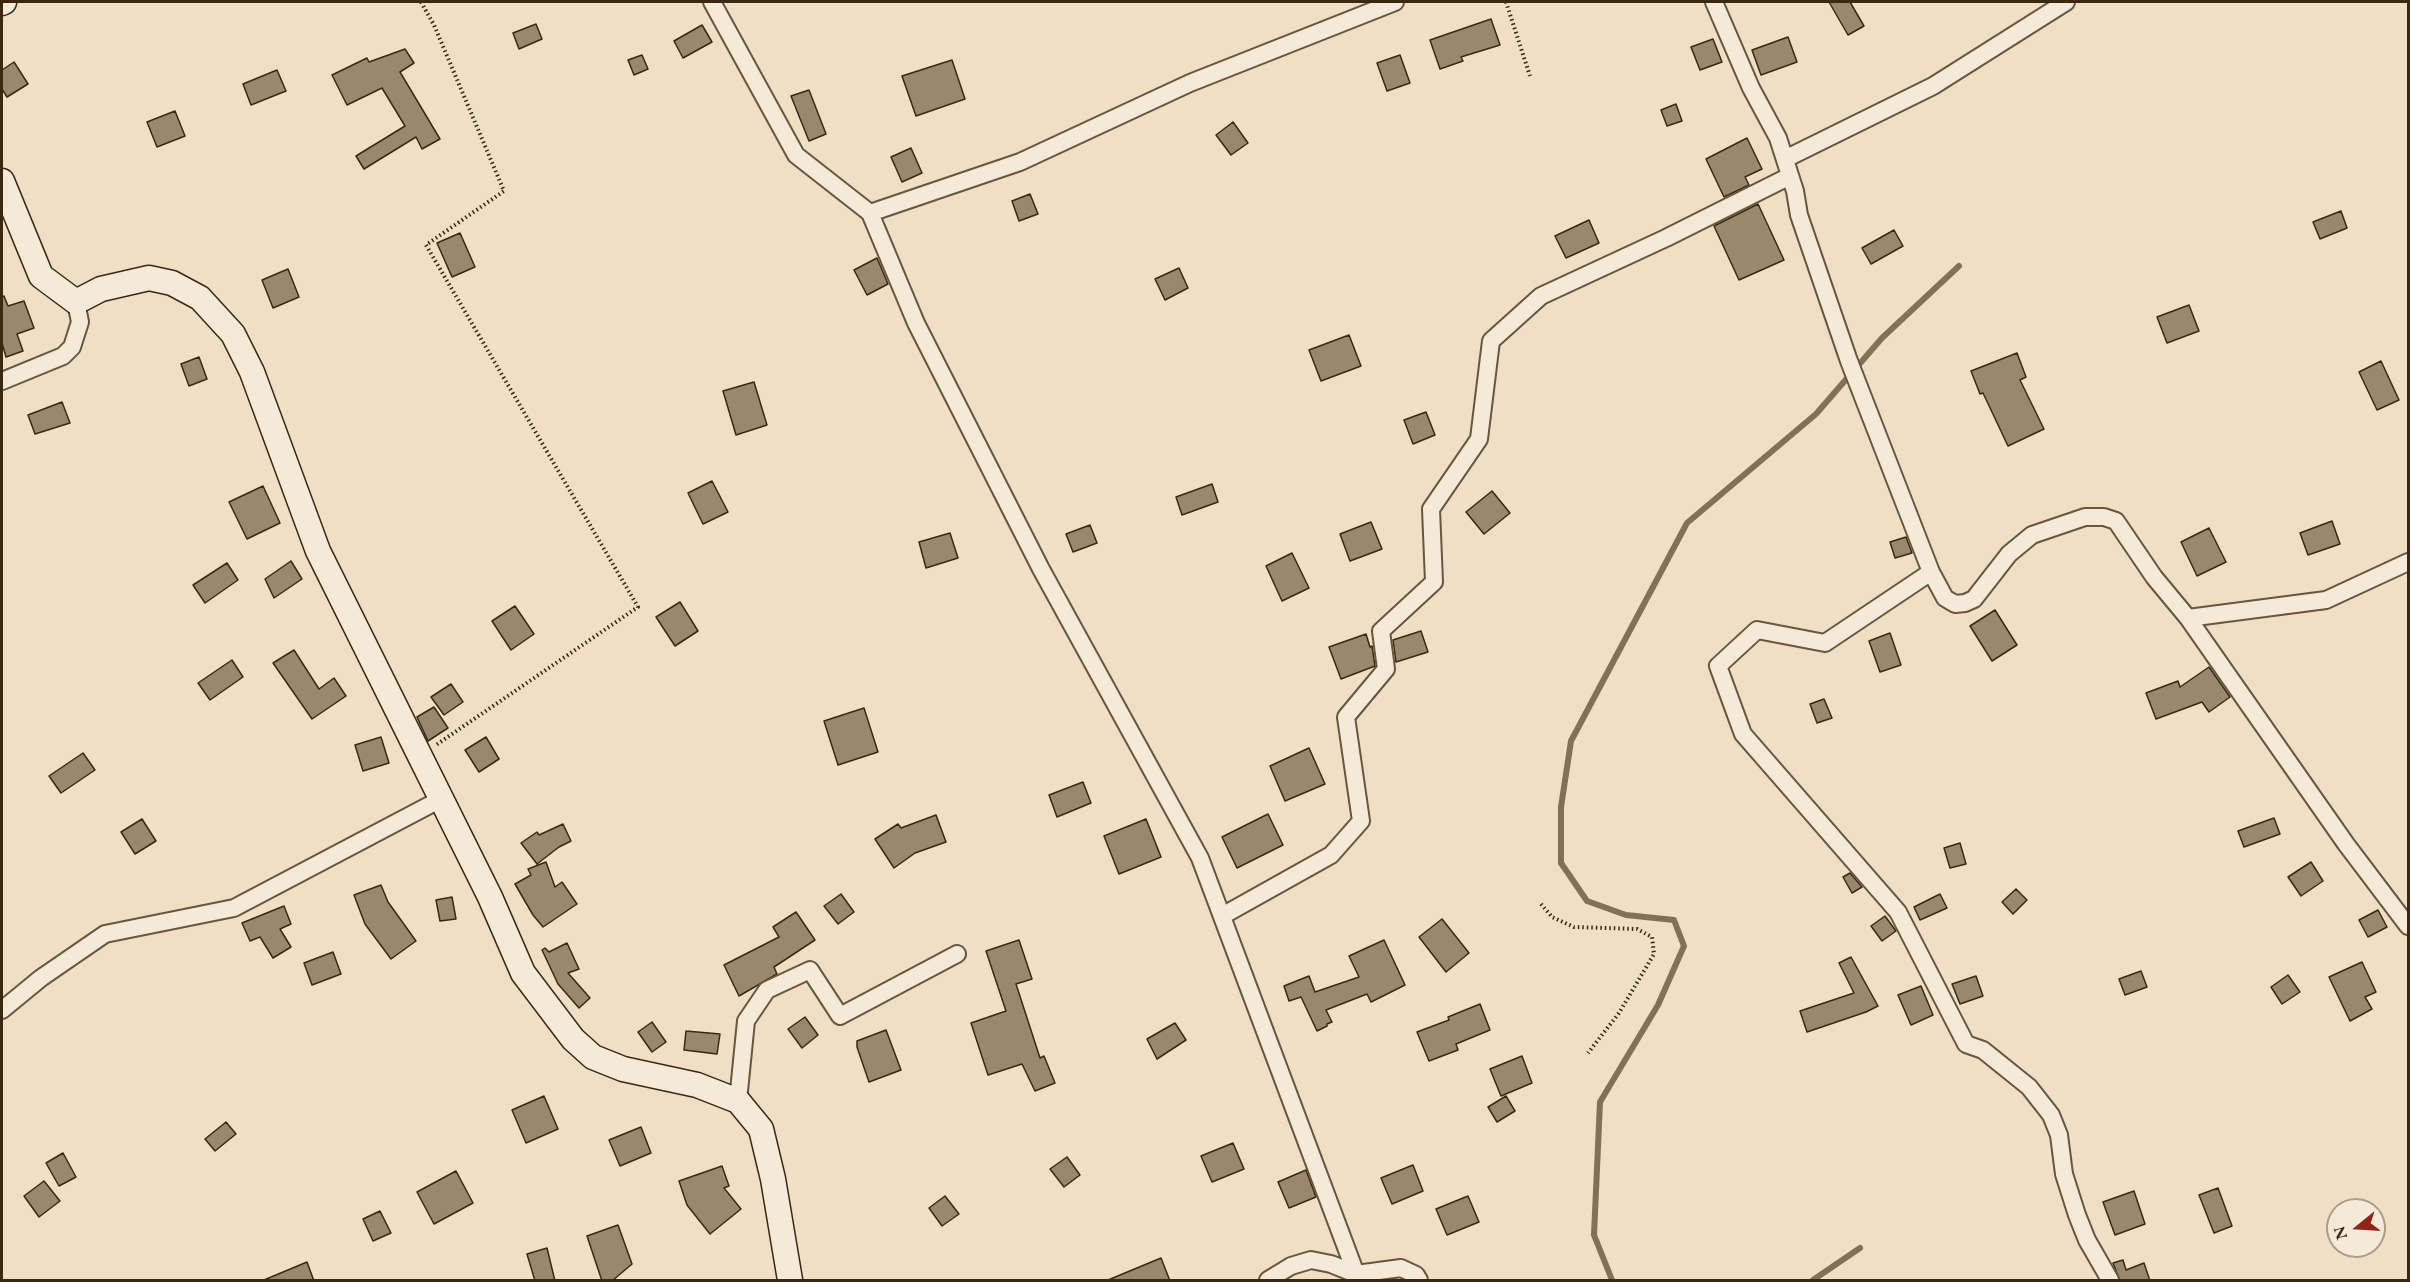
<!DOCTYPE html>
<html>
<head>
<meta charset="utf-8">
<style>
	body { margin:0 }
	#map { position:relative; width:2410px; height:1282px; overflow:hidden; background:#f0dfc5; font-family:"EB Garamond",serif }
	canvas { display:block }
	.frame { position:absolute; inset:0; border:3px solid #3a2910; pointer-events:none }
	.north { position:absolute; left:2326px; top:1198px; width:60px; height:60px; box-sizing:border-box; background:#f5ead9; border:2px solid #aa9d89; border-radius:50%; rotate:252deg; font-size:16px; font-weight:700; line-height:24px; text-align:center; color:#3a2910 }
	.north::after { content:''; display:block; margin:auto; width:21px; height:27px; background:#8f2418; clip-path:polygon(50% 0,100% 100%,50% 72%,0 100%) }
</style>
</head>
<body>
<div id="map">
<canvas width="2410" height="1282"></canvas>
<div class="frame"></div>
<div class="north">N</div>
</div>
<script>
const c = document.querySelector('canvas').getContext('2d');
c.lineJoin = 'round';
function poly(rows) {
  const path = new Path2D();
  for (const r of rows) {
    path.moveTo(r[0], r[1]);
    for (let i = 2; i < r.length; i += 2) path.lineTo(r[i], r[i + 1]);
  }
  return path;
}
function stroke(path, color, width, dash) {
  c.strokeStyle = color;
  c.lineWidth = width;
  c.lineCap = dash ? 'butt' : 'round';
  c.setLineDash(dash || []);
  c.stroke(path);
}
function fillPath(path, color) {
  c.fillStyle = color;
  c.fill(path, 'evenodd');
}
stroke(poly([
	[1612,1280,1594,1235,1600,1102,1658,1005,1684,946,1674,920,1626,915,1587,901,1561,863,1561,807,1571,741,1687,523,1816,414,1882,338,1959,266],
	[1813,1280,1860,1248]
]), '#827157', 6);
const building = poly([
	[1829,2,1850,2,1864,26,1848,35,1829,2],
	[1491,19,1500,45,1461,57,1463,61,1440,69,1430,40,1491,19],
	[536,24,542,39,519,49,513,33,536,24],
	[702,25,712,42,683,58,674,41,702,25],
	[1788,37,1797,62,1761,75,1752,50,1788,37],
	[1713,39,1722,62,1700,70,1691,47,1713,39],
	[405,49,414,63,400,72,440,139,422,149,416,137,364,169,356,156,405,126,382,88,347,105,332,75,367,58,369,62,405,49],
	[642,55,648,69,634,75,628,60,642,55],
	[1400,55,1410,83,1387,91,1377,63,1400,55],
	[952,60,965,99,916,116,902,76,952,60],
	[14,62,28,84,7,97,2,89,2,70,14,62],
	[277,70,286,91,251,105,243,84,277,70],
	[809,90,826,134,809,141,791,96,809,90],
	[1676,104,1682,121,1667,126,1661,110,1676,104],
	[175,111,185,136,157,147,147,122,175,111],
	[1233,122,1248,143,1231,155,1216,135,1233,122],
	[1747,138,1762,169,1745,177,1749,185,1724,197,1706,159,1747,138],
	[911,148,922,173,902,182,891,157,911,148],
	[1030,194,1038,214,1019,221,1012,201,1030,194],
	[1758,204,1784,260,1739,280,1714,226,1758,204],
	[2341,211,2347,228,2320,239,2313,222,2341,211],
	[1589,220,1599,243,1566,258,1555,236,1589,220],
	[1894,230,1903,246,1871,264,1862,248,1894,230],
	[460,233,475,267,452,277,437,243,460,233],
	[877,258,888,284,867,295,854,270,877,258],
	[1179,268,1188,288,1165,300,1155,279,1179,268],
	[288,269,299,297,273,308,262,280,288,269],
	[4,296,8,306,24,301,34,328,17,334,23,351,6,357,2,343,2,297,4,296],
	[2189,305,2199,331,2167,343,2157,317,2189,305],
	[1349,335,1361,366,1321,381,1309,350,1349,335],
	[2017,353,2026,377,2020,380,2044,429,2008,446,1983,393,1980,394,1971,371,2017,353],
	[199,357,207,379,189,386,181,364,199,357],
	[2381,361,2399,400,2377,410,2359,372,2381,361],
	[754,382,767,425,736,435,723,391,754,382],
	[62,402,70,423,35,434,28,415,62,402],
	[1426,412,1435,435,1413,444,1404,420,1426,412],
	[712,481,728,512,703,524,688,493,712,481],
	[1212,484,1218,502,1182,515,1176,497,1212,484],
	[263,486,280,523,247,539,229,502,263,486],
	[1492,491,1510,513,1484,534,1466,512,1492,491],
	[2332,521,2340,544,2308,555,2300,533,2332,521],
	[1371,522,1382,549,1350,561,1340,534,1371,522],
	[1090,525,1097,543,1073,552,1066,534,1090,525],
	[2209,528,2226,562,2197,576,2181,542,2209,528],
	[950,533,958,558,926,568,919,542,950,533],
	[1906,537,1912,553,1895,558,1890,542,1906,537],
	[1292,553,1309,588,1282,601,1266,566,1292,553],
	[291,561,302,579,274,598,265,579,291,561],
	[227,563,238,580,205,603,193,585,227,563],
	[680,602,698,631,675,646,656,617,680,602],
	[515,606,534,634,511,650,492,621,515,606],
	[1995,610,2017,645,1992,661,1970,626,1995,610],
	[1421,631,1428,652,1396,662,1393,640,1421,631],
	[1890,633,1901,665,1880,672,1869,641,1890,633],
	[1366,634,1370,647,1372,646,1375,666,1341,679,1329,647,1366,634],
	[294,650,319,689,334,678,346,696,312,719,273,663,294,650],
	[232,660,243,677,210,700,198,683,232,660],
	[2209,667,2230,697,2209,712,2202,702,2156,719,2146,693,2178,681,2180,687,2209,667],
	[451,684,463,702,444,715,431,697,451,684],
	[1824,699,1832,718,1817,723,1810,704,1824,699],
	[434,707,448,728,428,741,417,717,434,707],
	[864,708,878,752,838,765,824,721,864,708],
	[381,737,389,763,363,771,355,745,381,737],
	[486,737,499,759,479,772,465,750,486,737],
	[1309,748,1325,784,1285,801,1270,766,1309,748],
	[83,753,95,770,61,793,49,776,83,753],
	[1083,782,1091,803,1057,817,1049,795,1083,782],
	[1268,814,1283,845,1237,868,1222,837,1268,814],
	[936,815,946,842,915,853,894,868,875,839,898,824,901,828,936,815],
	[2274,818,2280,834,2244,847,2238,831,2274,818],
	[142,819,156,841,135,854,121,832,142,819],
	[1146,819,1161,857,1119,874,1104,836,1146,819],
	[563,824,571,841,559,847,537,864,521,843,537,832,539,835,563,824],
	[1960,843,1966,864,1950,868,1944,848,1960,843],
	[546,862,555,887,562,882,577,904,543,927,533,915,515,884,531,875,528,869,546,862],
	[2311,862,2323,881,2301,896,2288,877,2311,862],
	[1850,873,1862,887,1852,893,1843,877,1850,873],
	[381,885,388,902,416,941,391,959,365,924,354,895,381,885],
	[2016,889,2027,900,2013,914,2002,902,2016,889],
	[841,894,854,912,838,924,824,906,841,894],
	[1940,894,1947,908,1920,920,1914,907,1940,894],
	[452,897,456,919,440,921,436,900,452,897],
	[284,906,291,924,280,929,291,947,273,958,260,937,250,941,242,923,284,906],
	[2378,910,2387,927,2368,937,2359,920,2378,910],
	[796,912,815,940,774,967,777,974,739,996,724,965,779,937,773,927,796,912],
	[1885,916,1896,931,1882,941,1871,926,1885,916],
	[1442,919,1469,953,1446,972,1419,937,1442,919],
	[1019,940,1032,979,1016,984,1040,1058,1044,1056,1055,1083,1035,1091,1022,1064,988,1075,971,1023,1006,1011,986,951,1019,940],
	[1384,940,1405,985,1371,1002,1367,994,1326,1010,1332,1022,1327,1024,1327,1026,1317,1031,1301,997,1289,1001,1284,986,1309,976,1315,992,1359,977,1349,956,1384,940],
	[567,943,579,969,568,973,590,998,579,1008,558,984,542,950,545,948,549,952,567,943],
	[333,952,341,974,312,985,304,963,333,952],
	[1851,957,1878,1006,1866,1012,1807,1032,1800,1011,1854,993,1839,963,1851,957],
	[2362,962,2376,992,2365,997,2372,1009,2350,1021,2329,977,2362,962],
	[2141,971,2147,987,2125,995,2119,979,2141,971],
	[2288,975,2300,992,2282,1004,2271,987,2288,975],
	[1976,976,1983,996,1960,1004,1952,984,1976,976],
	[1921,986,1933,1015,1911,1025,1898,995,1921,986],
	[1480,1004,1490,1030,1456,1044,1458,1050,1429,1061,1417,1032,1449,1020,1448,1017,1480,1004],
	[805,1017,818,1035,802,1048,788,1029,805,1017],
	[652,1022,666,1042,652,1052,638,1032,652,1022],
	[1175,1023,1186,1040,1157,1059,1147,1039,1175,1023],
	[886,1030,901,1070,869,1082,857,1047,857,1041,886,1030],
	[686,1031,720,1034,717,1054,684,1050,686,1031],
	[1522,1056,1532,1083,1501,1096,1490,1069,1522,1056],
	[544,1096,558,1129,526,1143,512,1110,544,1096],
	[1506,1096,1515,1111,1497,1122,1488,1107,1506,1096],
	[226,1122,236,1134,215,1151,205,1139,226,1122],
	[641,1127,651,1153,620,1166,609,1140,641,1127],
	[1233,1143,1244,1169,1212,1182,1201,1156,1233,1143],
	[63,1153,76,1177,59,1186,46,1163,63,1153],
	[1067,1157,1080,1175,1064,1187,1050,1169,1067,1157],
	[1413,1165,1423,1191,1392,1204,1381,1178,1413,1165],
	[722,1166,729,1186,724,1188,741,1209,710,1234,687,1205,679,1181,722,1166],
	[1306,1170,1316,1197,1289,1208,1278,1182,1306,1170],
	[456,1171,473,1203,434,1224,417,1192,456,1171],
	[44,1181,60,1201,39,1217,24,1196,44,1181],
	[2218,1188,2232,1226,2214,1233,2199,1195,2218,1188],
	[2134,1191,2145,1224,2115,1235,2103,1202,2134,1191],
	[945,1196,959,1214,942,1226,929,1208,945,1196],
	[1468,1196,1479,1222,1447,1235,1436,1209,1468,1196],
	[380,1211,391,1233,373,1241,363,1219,380,1211],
	[618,1225,632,1264,612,1281,602,1281,587,1236,618,1225],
	[547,1248,555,1281,535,1281,527,1254,547,1248],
	[1161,1258,1170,1281,1108,1281,1108,1280,1161,1258],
	[2123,1260,2126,1270,2144,1263,2150,1281,2120,1281,2113,1263,2123,1260],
	[307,1262,314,1281,264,1281,264,1280,307,1262]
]);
fillPath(building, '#99886e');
stroke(building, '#3a2910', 1.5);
const street = poly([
	[712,2,796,155,870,213,916,323,1041,569,1200,858,1356,1274],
	[1714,2,1751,88,1778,138,1795,191,1799,215,1849,361,1931,572,1945,598,1955,604,1965,603,1974,599,2009,554,2032,535,2085,517,2104,517,2116,521,2154,577,2188,618,2326,600,2408,562],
	[1785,159,1933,86,2066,2],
	[870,213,1020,162,1190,83,1395,2],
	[2,381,63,356,72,347,80,322,76,302],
	[1931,572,1825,643,1757,630,1718,666,1743,734,1898,912,1966,1044,1983,1050,2029,1087,2051,1115,2059,1135,2064,1174,2077,1215,2087,1240,2110,1280],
	[2188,618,2346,844,2408,926],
	[1222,916,1331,855,1361,821,1346,717,1386,669,1381,631,1434,582,1431,509,1479,439,1491,341,1541,296,1666,238,1790,176],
	[2,1010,41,978,105,934,234,908,441,799],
	[738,1101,746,1021,767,990,810,970,840,1016,957,954],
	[1268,1280,1291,1266,1311,1260,1331,1264,1356,1274,1401,1268,1416,1275,1419,1280]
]);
const secondary = poly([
	[2,3,4,2],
	[2,181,41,276,76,302,101,289,149,278,172,283,200,298,233,334,252,372,318,551,490,897,523,973,573,1039,593,1057,623,1069,697,1085,738,1101,761,1129,773,1179,790,1280]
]);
stroke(street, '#68563d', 20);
stroke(secondary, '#3a2910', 27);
stroke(poly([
	[421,2,434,25,504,191,426,245,638,607,436,745],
	[1506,2,1530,76],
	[1541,904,1552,917,1574,927,1637,929,1652,937,1654,954,1619,1013,1588,1053]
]), '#3a2910', 4, [1.5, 3]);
stroke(street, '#f5ead9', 16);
stroke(secondary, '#f5ead9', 24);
</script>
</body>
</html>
